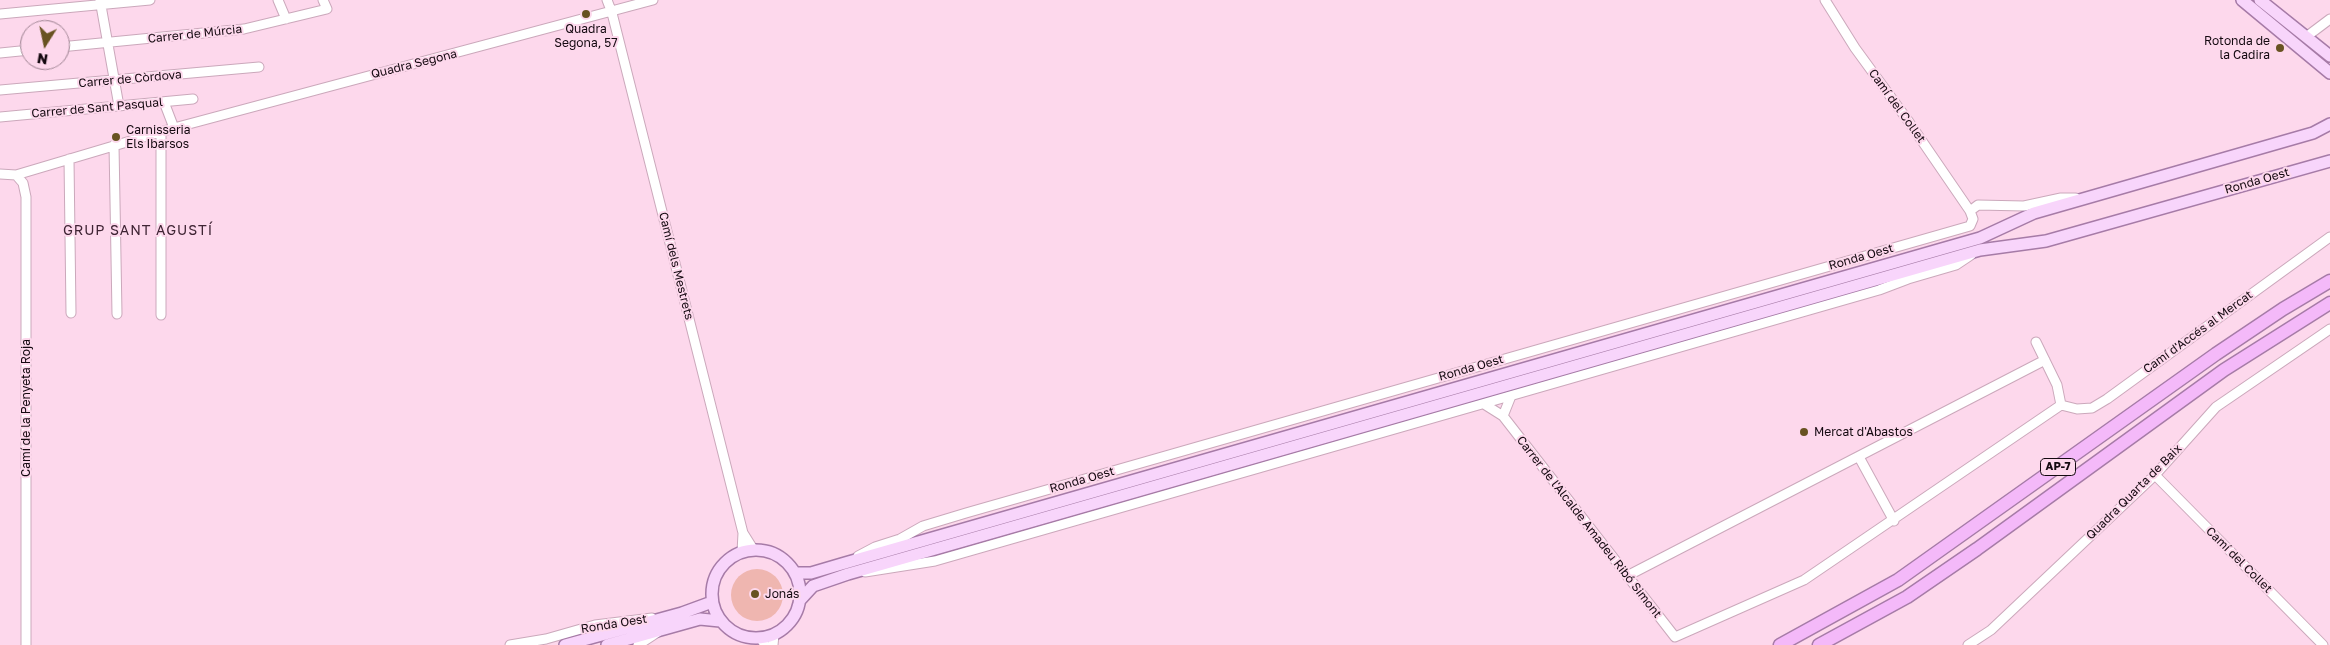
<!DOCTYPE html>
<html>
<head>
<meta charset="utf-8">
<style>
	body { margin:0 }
	#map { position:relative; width:2330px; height:645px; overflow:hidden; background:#fdd8ec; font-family:"Golos Text",sans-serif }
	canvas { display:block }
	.north { position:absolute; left:20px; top:20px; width:50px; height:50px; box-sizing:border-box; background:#fdd8ec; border:1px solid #a08594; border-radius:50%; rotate:190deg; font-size:14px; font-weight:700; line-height:20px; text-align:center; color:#140910 }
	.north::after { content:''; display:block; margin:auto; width:18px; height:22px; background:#685221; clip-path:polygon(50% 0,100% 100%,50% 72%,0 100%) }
</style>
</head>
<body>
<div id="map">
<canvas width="2330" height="645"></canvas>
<div class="north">N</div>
</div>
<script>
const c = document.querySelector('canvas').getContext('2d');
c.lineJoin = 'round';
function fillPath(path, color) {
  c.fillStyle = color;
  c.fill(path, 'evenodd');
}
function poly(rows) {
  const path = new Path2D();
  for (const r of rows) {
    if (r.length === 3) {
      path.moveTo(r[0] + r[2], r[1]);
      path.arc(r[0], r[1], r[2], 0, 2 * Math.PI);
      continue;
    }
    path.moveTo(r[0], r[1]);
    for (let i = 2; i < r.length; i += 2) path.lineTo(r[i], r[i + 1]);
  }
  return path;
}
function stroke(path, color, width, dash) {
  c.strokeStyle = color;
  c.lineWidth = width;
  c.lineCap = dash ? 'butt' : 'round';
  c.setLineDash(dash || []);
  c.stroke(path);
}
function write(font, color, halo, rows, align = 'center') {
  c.font = font + ' "Golos Text",sans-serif';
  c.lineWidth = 4;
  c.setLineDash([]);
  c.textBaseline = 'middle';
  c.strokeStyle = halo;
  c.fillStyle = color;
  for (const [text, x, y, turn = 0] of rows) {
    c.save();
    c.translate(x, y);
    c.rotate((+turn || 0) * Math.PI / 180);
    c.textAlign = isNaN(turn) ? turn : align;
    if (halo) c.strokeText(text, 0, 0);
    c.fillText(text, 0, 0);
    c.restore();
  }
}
fillPath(poly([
	[757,595,26]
]), '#efb6b0');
const minor = poly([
	[100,0,119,106],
	[278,0,286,19],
	[607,0,612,13,743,533,742,552],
	[1825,0,1855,48,1909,122,1970,211],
	[0,14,150,0],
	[2306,37,2330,19],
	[60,47,244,29,327,9,323,0],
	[0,53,30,50],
	[0,90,259,67],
	[164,102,174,128],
	[0,117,193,99],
	[161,132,161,315],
	[114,145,117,314],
	[69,159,71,313],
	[0,174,16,175,174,128,653,0],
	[16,175,23,183,26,197,26,645],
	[2036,342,2057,385,2061,405],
	[1484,404,1503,416,1675,637,1804,580,2061,405],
	[2061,405,2077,409,2092,408,2107,399,2330,237],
	[1503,416,1511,396],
	[1859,457,1894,521],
	[2155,475,2323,645],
	[743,533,753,549],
	[858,556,875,547,900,539,923,526,966,513,1970,226,1973,219,1970,211,1978,205,2024,206,2061,198,2076,198],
	[865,572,935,561,1879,290,1908,279,1956,265,1971,255],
	[1627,576,2045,360],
	[761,639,765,645],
	[510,645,546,639,595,625,652,618],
	[638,645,658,632],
	[773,645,774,635],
	[1968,645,1991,630,2155,475,2216,407,2330,329]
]);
const major = poly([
	[2242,0,2330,73],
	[2260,0,2330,56],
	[756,594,44],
	[796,573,811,573,845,563,1980,238,2034,213,2313,133,2330,124],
	[801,599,813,586,848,574,1980,250,2046,241,2330,161],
	[565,645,682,613,712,602],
	[607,645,700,619,720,621]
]);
const highway = poly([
	[1780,645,1898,580,2216,354,2283,309,2330,281],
	[1819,645,1907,597,1977,549,2224,370,2330,303]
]);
stroke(minor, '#cba8bb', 11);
stroke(major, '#a67ba7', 14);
stroke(highway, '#a67ba7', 15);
stroke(minor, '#fff', 9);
stroke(major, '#f8d5fb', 11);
stroke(highway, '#f4b9f9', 12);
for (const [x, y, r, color] of [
	[586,14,5,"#685221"],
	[2280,48,5,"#685221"],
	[116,137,5,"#685221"],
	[1804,432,5,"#685221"],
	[755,594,5,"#685221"]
]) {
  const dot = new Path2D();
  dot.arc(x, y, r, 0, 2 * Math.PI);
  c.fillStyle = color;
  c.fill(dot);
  stroke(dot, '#fdd8ec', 2);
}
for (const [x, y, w] of [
	[2058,467,35]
]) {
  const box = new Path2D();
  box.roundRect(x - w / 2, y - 8.5, w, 17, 4);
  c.fillStyle = '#fdd8ec';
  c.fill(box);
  stroke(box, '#140910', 1);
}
write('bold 11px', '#140910', null, [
	["AP-7",2058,467]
]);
write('12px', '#140910', '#fdd8ec', [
	["Quadra",586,29,"center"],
	["Segona, 57",586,43,"center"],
	["Rotonda de",2270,41,"right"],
	["la Cadira",2270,55,"right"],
	["Carnisseria",126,130],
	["Els Ibarsos",126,144],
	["Mercat d'Abastos",1814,432],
	["Jonás",765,594]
], 'left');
write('12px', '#140910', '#fdd8ec', [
	["Carrer de Múrcia",195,34,-6],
	["Quadra Segona",414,64,-14],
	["Carrer de Còrdova",130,79,-5],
	["Camí del Collet",1897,106,54],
	["Carrer de Sant Pasqual",97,108,-5],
	["Ronda Oest",2257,181,-16],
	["Ronda Oest",1861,257,-16],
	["Camí dels Mestrets",676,266,76],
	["Camí d'Accés al Mercat",2198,332,-36],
	["Ronda Oest",1471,368,-16],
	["Camí de la Penyeta Roja",26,408,-90],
	["Ronda Oest",1082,480,-16],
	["Quadra Quarta de Baix",2134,492,-45],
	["Carrer de l'Alcalde Amadeu Ribó Simont",1589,527,52],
	["Camí del Collet",2239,560,45],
	["Ronda Oest",614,624,-9]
]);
c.letterSpacing = '1px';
write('14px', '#3f2434', '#fdd8ec', [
	["GRUP SANT AGUSTÍ",138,231]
]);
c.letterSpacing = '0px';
</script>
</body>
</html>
